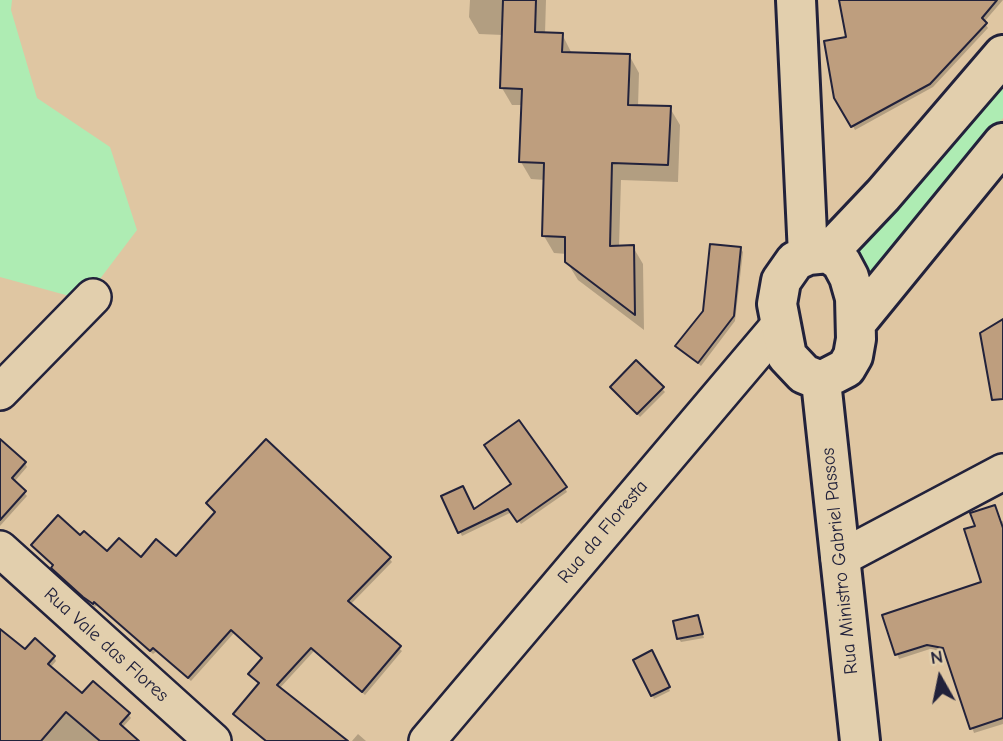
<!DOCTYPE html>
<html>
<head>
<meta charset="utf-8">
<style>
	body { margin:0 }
	#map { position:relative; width:1003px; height:741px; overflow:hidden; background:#dfc6a2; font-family:"Comic Neue",sans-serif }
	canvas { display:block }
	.north { position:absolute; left:905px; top:643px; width:70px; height:70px; -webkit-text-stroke:5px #e2cfad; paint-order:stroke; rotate:351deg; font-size:19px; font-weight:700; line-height:28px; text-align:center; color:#22223b }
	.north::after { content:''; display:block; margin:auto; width:24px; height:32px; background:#22223b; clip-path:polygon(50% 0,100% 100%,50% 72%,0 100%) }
</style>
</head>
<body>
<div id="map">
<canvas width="1003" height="741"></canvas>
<div class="north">N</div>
</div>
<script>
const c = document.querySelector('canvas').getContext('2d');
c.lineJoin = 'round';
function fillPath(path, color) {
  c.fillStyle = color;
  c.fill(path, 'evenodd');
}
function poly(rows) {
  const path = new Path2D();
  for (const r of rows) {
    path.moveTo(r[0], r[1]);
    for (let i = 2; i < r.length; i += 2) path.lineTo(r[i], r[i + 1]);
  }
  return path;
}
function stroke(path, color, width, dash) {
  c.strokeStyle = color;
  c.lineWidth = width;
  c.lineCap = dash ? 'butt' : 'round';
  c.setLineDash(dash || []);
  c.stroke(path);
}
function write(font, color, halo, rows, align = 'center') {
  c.font = font + ' "Comic Neue",sans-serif';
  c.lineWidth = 7;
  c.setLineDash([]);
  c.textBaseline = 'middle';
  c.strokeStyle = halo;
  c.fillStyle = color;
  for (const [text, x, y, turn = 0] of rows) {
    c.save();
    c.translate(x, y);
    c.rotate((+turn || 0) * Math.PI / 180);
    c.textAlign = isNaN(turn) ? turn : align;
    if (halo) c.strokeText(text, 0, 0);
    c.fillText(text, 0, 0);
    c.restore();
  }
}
fillPath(poly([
	[0,0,12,0,11,10,37,98,110,147,137,230,84,300,0,277],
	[1003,81,1003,118,861,285,850,257]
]), '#aeecb3');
fillPath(poly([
	[470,0,546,0,545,34,562,34,572,54,629,55,639,73,638,107,670,108,680,125,678,182,621,180,619,247,633,247,643,264,644,330,578,280,567,262,567,254,554,253,544,236,545,180,531,179,521,162,523,105,512,105,502,88,503,35,479,34,469,17],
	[841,0,1003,0,984,22,988,28,933,87,855,130,836,97,848,38],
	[740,248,743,252,735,321,701,366,678,346,705,312],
	[636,362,665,392,640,417,612,388],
	[0,450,25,463,27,467,14,482,27,496,0,526],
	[565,488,567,492,521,524,512,512,462,536,443,497,474,511],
	[1003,521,1003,724,974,733,946,652,930,649,899,659,884,616,983,583,1000,522],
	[80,537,107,553,141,559,389,558,392,562,350,605,402,651,365,695,314,651,279,689,345,741,266,741,235,714,260,684,251,674,263,659,234,633,191,681,157,651,153,654,97,605,95,607,55,572,53,568,54,566,33,545],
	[697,617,704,638,681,642,679,639],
	[0,632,26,652,54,657,56,661,50,668,82,696,128,714,131,718,122,728,137,741,0,741],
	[651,652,670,691,654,699,635,660],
	[358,734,366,741,352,741]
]), '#0003');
const building = poly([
	[503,0,536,0,535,32,563,33,562,52,630,54,628,105,671,106,668,165,612,163,610,246,634,245,635,315,565,262,565,237,542,236,544,163,519,162,522,89,500,88,503,0],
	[839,0,997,0,982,18,987,23,930,84,851,127,834,98,824,41,846,37,839,0],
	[710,244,741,247,734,316,698,363,675,346,703,311,710,244],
	[1003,319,1003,399,992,400,980,333,1003,319],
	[636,360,664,387,637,414,610,387,636,360],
	[519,420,567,487,517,522,508,509,458,533,441,496,463,486,474,509,511,484,484,445,519,420],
	[0,439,26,462,12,478,26,491,0,520,0,439],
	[266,439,391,557,348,601,401,646,362,692,311,648,277,685,348,741,266,741,233,714,259,683,248,674,262,658,231,630,188,678,153,648,150,651,94,602,93,604,83,597,51,568,53,565,31,545,58,515,80,535,84,531,107,551,119,538,141,557,156,539,176,556,215,512,206,503,266,439],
	[995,505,1003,528,1003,718,970,729,943,648,927,645,895,655,882,615,981,582,964,529,975,526,970,513,995,505],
	[698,615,703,634,677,639,673,621,698,615],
	[0,629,25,649,35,638,55,656,48,664,82,693,93,681,130,713,120,724,139,741,100,741,66,712,41,741,0,741,0,629],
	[652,650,670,687,651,696,633,660,652,650]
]);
fillPath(building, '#be9e7e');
stroke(building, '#22223b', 2);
const minor = poly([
	[0,392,93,297],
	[0,549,213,741],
	[839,559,1003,472],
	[427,741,781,323]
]);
const major = poly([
	[796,0,808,255],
	[828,253,841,262,849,277,855,298,856,339,853,356,846,368,821,381,804,374,787,356,777,304,781,281,795,261,808,255,828,253],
	[828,253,883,195,1003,55],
	[856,323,1003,143],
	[821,381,860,741]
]);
stroke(minor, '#22223b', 40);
stroke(major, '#22223b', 44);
stroke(minor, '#e2cfad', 35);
stroke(major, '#e2cfad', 38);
write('19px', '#22223b', '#e2cfad', [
	["Rua da Floresta",603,532,-50],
	["Rua Ministro Gabriel Passos",840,561,-96],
	["Rua Vale das Flores",106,645,42]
]);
</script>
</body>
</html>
